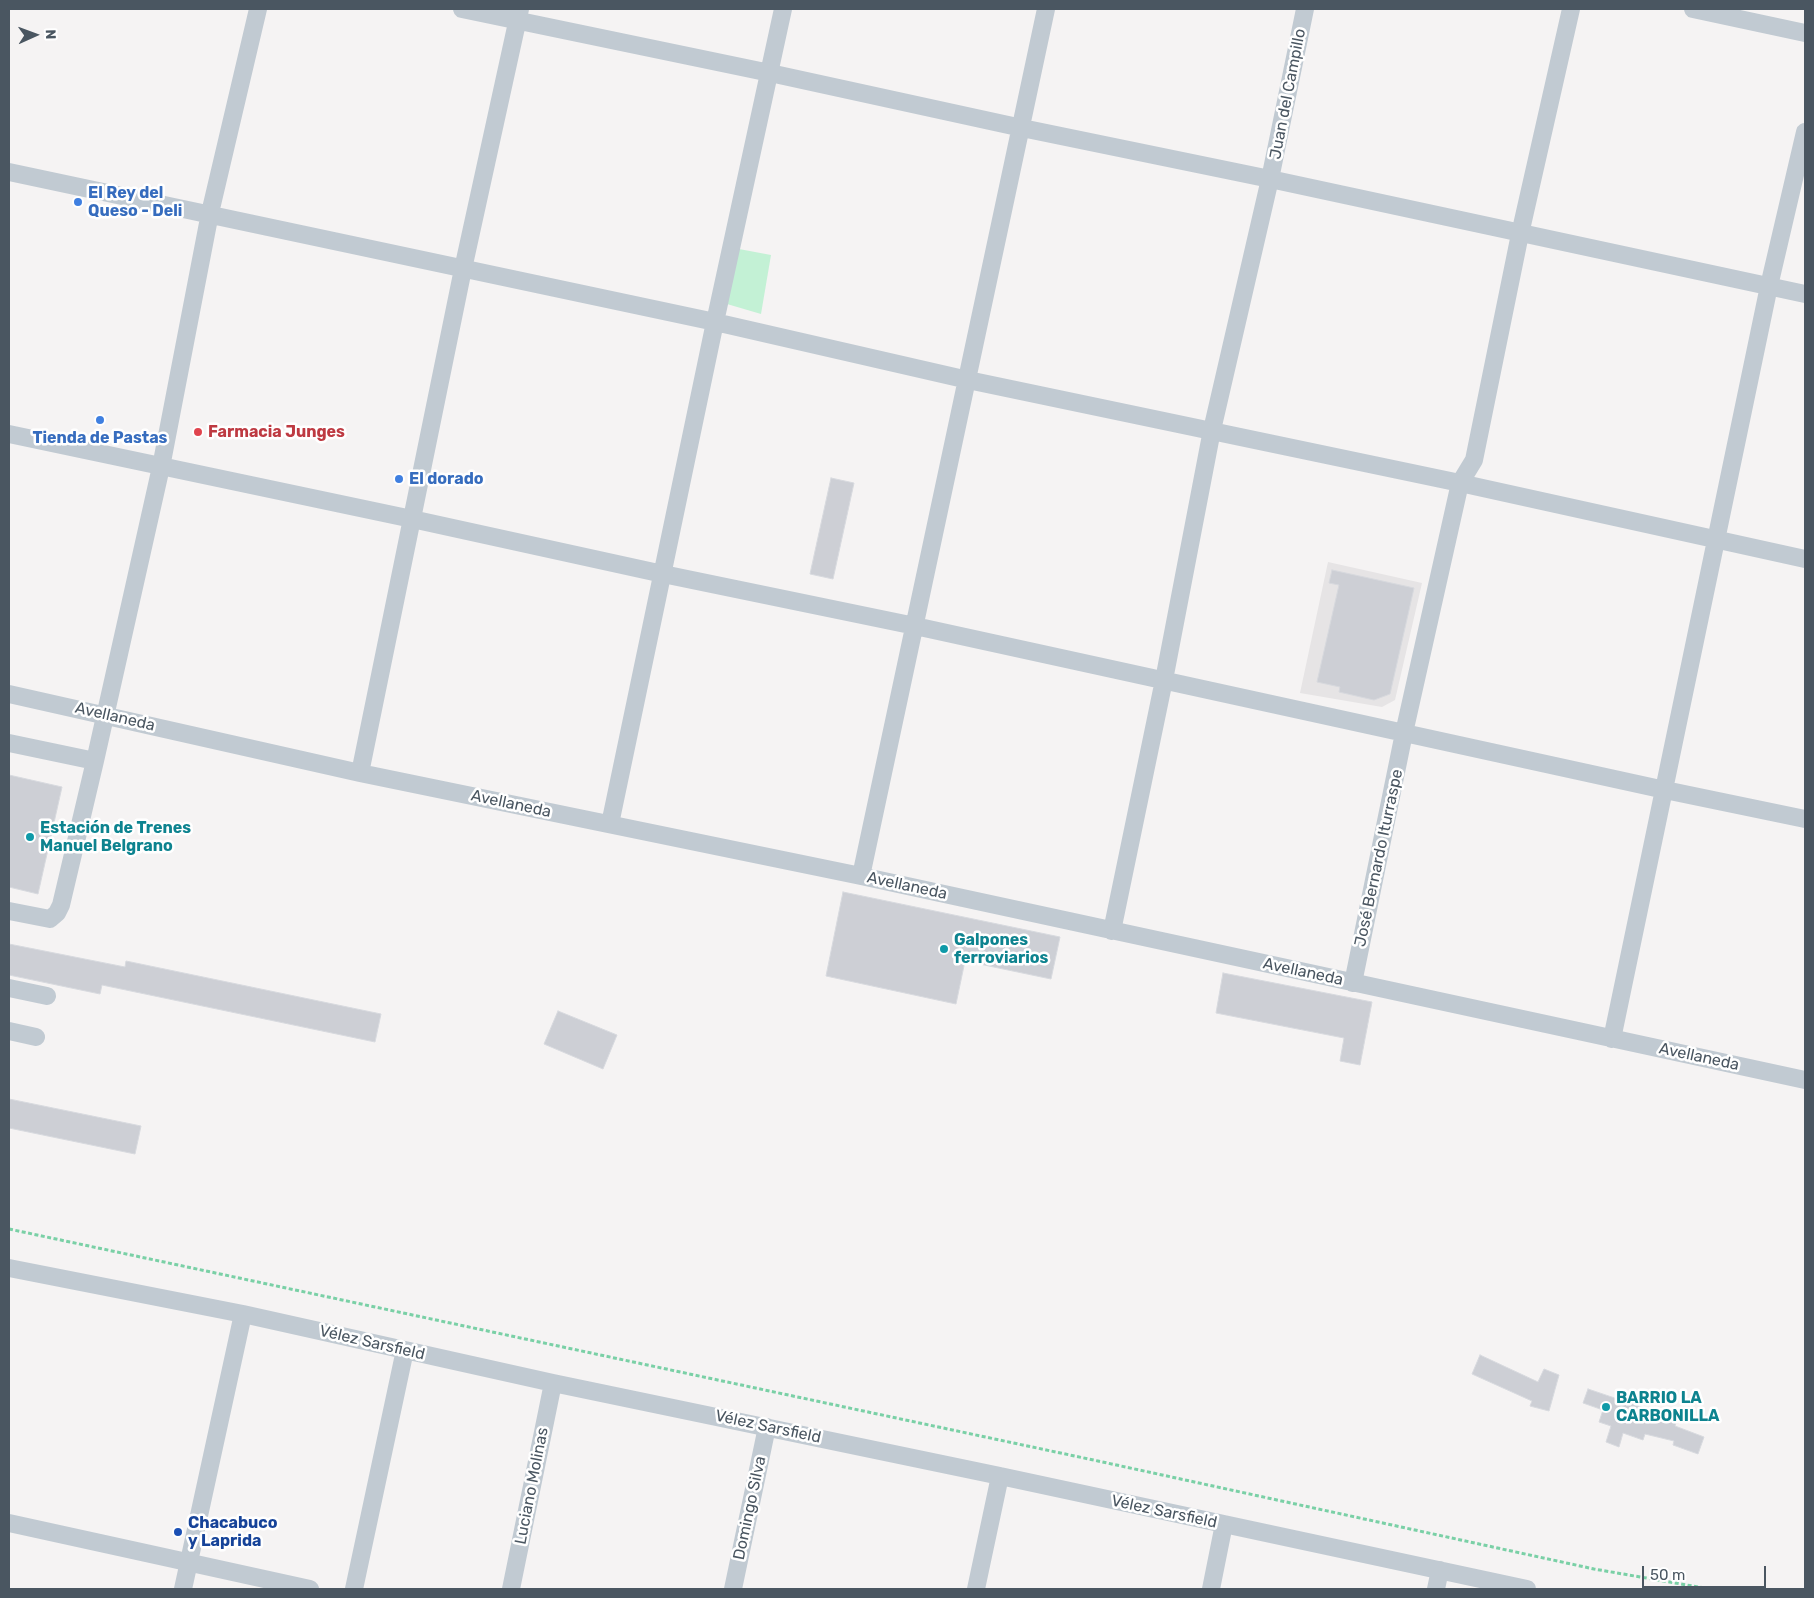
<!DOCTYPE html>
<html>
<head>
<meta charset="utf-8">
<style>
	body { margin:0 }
	#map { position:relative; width:1814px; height:1598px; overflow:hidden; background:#f5f3f3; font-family:Rubik,sans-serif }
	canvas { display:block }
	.frame { position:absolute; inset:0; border:10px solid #4a5661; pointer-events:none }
	.north { position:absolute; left:10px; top:10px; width:50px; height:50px; -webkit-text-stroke:4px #fff; paint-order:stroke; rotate:88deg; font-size:14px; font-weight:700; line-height:20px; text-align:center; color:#4a5661 }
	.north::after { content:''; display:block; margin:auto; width:18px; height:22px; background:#4a5661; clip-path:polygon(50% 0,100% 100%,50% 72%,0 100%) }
	.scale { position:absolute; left:1642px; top:1566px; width:124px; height:22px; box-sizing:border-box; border:2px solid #4a5661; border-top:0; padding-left:6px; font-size:15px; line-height:18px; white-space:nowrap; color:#4a5661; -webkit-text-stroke:4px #fff; paint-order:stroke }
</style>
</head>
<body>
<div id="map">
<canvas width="1814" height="1598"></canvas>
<div class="frame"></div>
<div class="north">N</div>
<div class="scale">50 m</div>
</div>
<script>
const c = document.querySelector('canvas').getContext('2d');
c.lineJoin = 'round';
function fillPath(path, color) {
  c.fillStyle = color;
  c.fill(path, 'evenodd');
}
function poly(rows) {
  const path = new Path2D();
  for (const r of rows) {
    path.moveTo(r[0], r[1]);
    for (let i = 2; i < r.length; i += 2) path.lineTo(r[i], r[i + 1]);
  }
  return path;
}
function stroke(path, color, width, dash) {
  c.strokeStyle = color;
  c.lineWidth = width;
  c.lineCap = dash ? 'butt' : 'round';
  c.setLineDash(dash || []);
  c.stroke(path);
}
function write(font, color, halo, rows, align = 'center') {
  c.font = font + ' Rubik,sans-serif';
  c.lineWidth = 5;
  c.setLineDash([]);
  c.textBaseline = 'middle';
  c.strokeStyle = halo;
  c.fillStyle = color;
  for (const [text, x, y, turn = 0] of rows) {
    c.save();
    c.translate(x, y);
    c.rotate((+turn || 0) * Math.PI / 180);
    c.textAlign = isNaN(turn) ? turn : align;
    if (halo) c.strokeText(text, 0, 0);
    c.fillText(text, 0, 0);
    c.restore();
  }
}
fillPath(poly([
	[1328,562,1422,583,1395,700,1382,707,1300,693]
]), '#e6e4e5');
fillPath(poly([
	[739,249,771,255,761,314,727,304]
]), '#c3f1d5');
const building = poly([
	[831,478,854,483,833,579,810,574,831,478],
	[1332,570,1414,588,1390,694,1374,700,1339,692,1340,687,1317,682,1339,585,1329,583,1332,570],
	[9,775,62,787,38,894,9,887,9,775],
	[843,892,1060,937,1051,979,965,961,956,1004,826,976,843,892],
	[9,944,125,967,126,961,381,1014,375,1042,102,985,100,994,9,975,9,944],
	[1223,973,1372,1002,1360,1065,1340,1061,1344,1038,1216,1013,1223,973],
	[558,1011,617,1035,603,1069,544,1044,558,1011],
	[9,1099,141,1126,135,1154,9,1128,9,1099],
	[1480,1355,1538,1382,1544,1369,1559,1375,1549,1411,1530,1406,1532,1401,1472,1374,1480,1355],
	[1588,1389,1653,1411,1652,1413,1677,1420,1675,1426,1704,1437,1698,1454,1673,1445,1674,1441,1645,1434,1643,1440,1623,1433,1619,1447,1606,1442,1611,1426,1599,1422,1603,1410,1583,1403,1588,1389]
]);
fillPath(building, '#cdcfd5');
stroke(building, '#d7d9de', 1);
stroke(poly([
	[9,1229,1098,1461,1594,1569,1710,1589]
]), '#7ad0a6', 3, [4, 2.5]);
stroke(poly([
	[462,9,770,73,1022,128,1270,179,1805,294],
	[1693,9,1805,33],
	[9,172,715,322,968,380,1460,483,1805,559],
	[9,434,412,519,663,574,915,626,1665,790,1805,819],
	[9,694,360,773,861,876,1805,1080],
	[9,743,95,761],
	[360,773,463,269,520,9],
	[610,824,715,322,783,9],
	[861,876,1046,9],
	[9,911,50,919,57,913,61,905,95,761,161,467,210,213,258,9],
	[1112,931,1164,680,1212,430,1270,179,1305,9],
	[1353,983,1404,733,1460,483,1474,460,1520,234,1571,9],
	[9,988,47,996],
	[9,1031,36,1037],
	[1612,1039,1769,286,1805,132],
	[9,1268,243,1314,553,1383,1000,1476,1527,1589],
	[9,1523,310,1589],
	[183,1589,243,1314],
	[354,1589,405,1350],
	[511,1589,553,1383],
	[733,1589,767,1427],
	[976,1589,1000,1476],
	[1211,1589,1224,1524],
	[1436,1589,1440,1570]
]), '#c1cad2', 18);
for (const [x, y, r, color] of [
	[78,202,5,"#3f7fe0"],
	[100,420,5,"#3f7fe0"],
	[198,432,5,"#e0444e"],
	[399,479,5,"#3f7fe0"],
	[30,837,5,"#0f9aa8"],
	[944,949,5,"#0f9aa8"],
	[1606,1407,5,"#0f9aa8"],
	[178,1532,5,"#1a4fb4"]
]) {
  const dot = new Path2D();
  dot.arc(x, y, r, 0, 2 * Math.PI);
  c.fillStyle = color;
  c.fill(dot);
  stroke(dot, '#fff', 2);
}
write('16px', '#4a5661', '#fff', [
	["Juan del Campillo",1288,94,-79],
	["Avellaneda",115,717,13],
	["Avellaneda",511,804,12],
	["José Bernardo Iturraspe",1379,858,-78],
	["Avellaneda",907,886,12],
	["Avellaneda",1303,972,12],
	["Avellaneda",1699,1057,12],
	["Vélez Sarsfield",372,1343,13],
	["Vélez Sarsfield",768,1427,12],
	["Luciano Molinas",532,1486,-79],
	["Domingo Silva",750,1508,-78],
	["Vélez Sarsfield",1164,1512,12]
]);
write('bold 16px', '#366cbe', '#fff', [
	["El Rey del",88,193],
	["Queso - Deli",88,211],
	["Tienda de Pastas",100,438,"center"],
	["El dorado",409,479]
], 'left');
write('bold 16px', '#be3a42', '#fff', [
	["Farmacia Junges",208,432]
], 'left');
write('bold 16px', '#0d838f', '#fff', [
	["Estación de Trenes",40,828],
	["Manuel Belgrano",40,846],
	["Galpones",954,940],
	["ferroviarios",954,958],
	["BARRIO LA",1616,1398],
	["CARBONILLA",1616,1416]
], 'left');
write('bold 16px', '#164399', '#fff', [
	["Chacabuco",188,1523],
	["y Laprida",188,1541]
], 'left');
</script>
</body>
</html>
